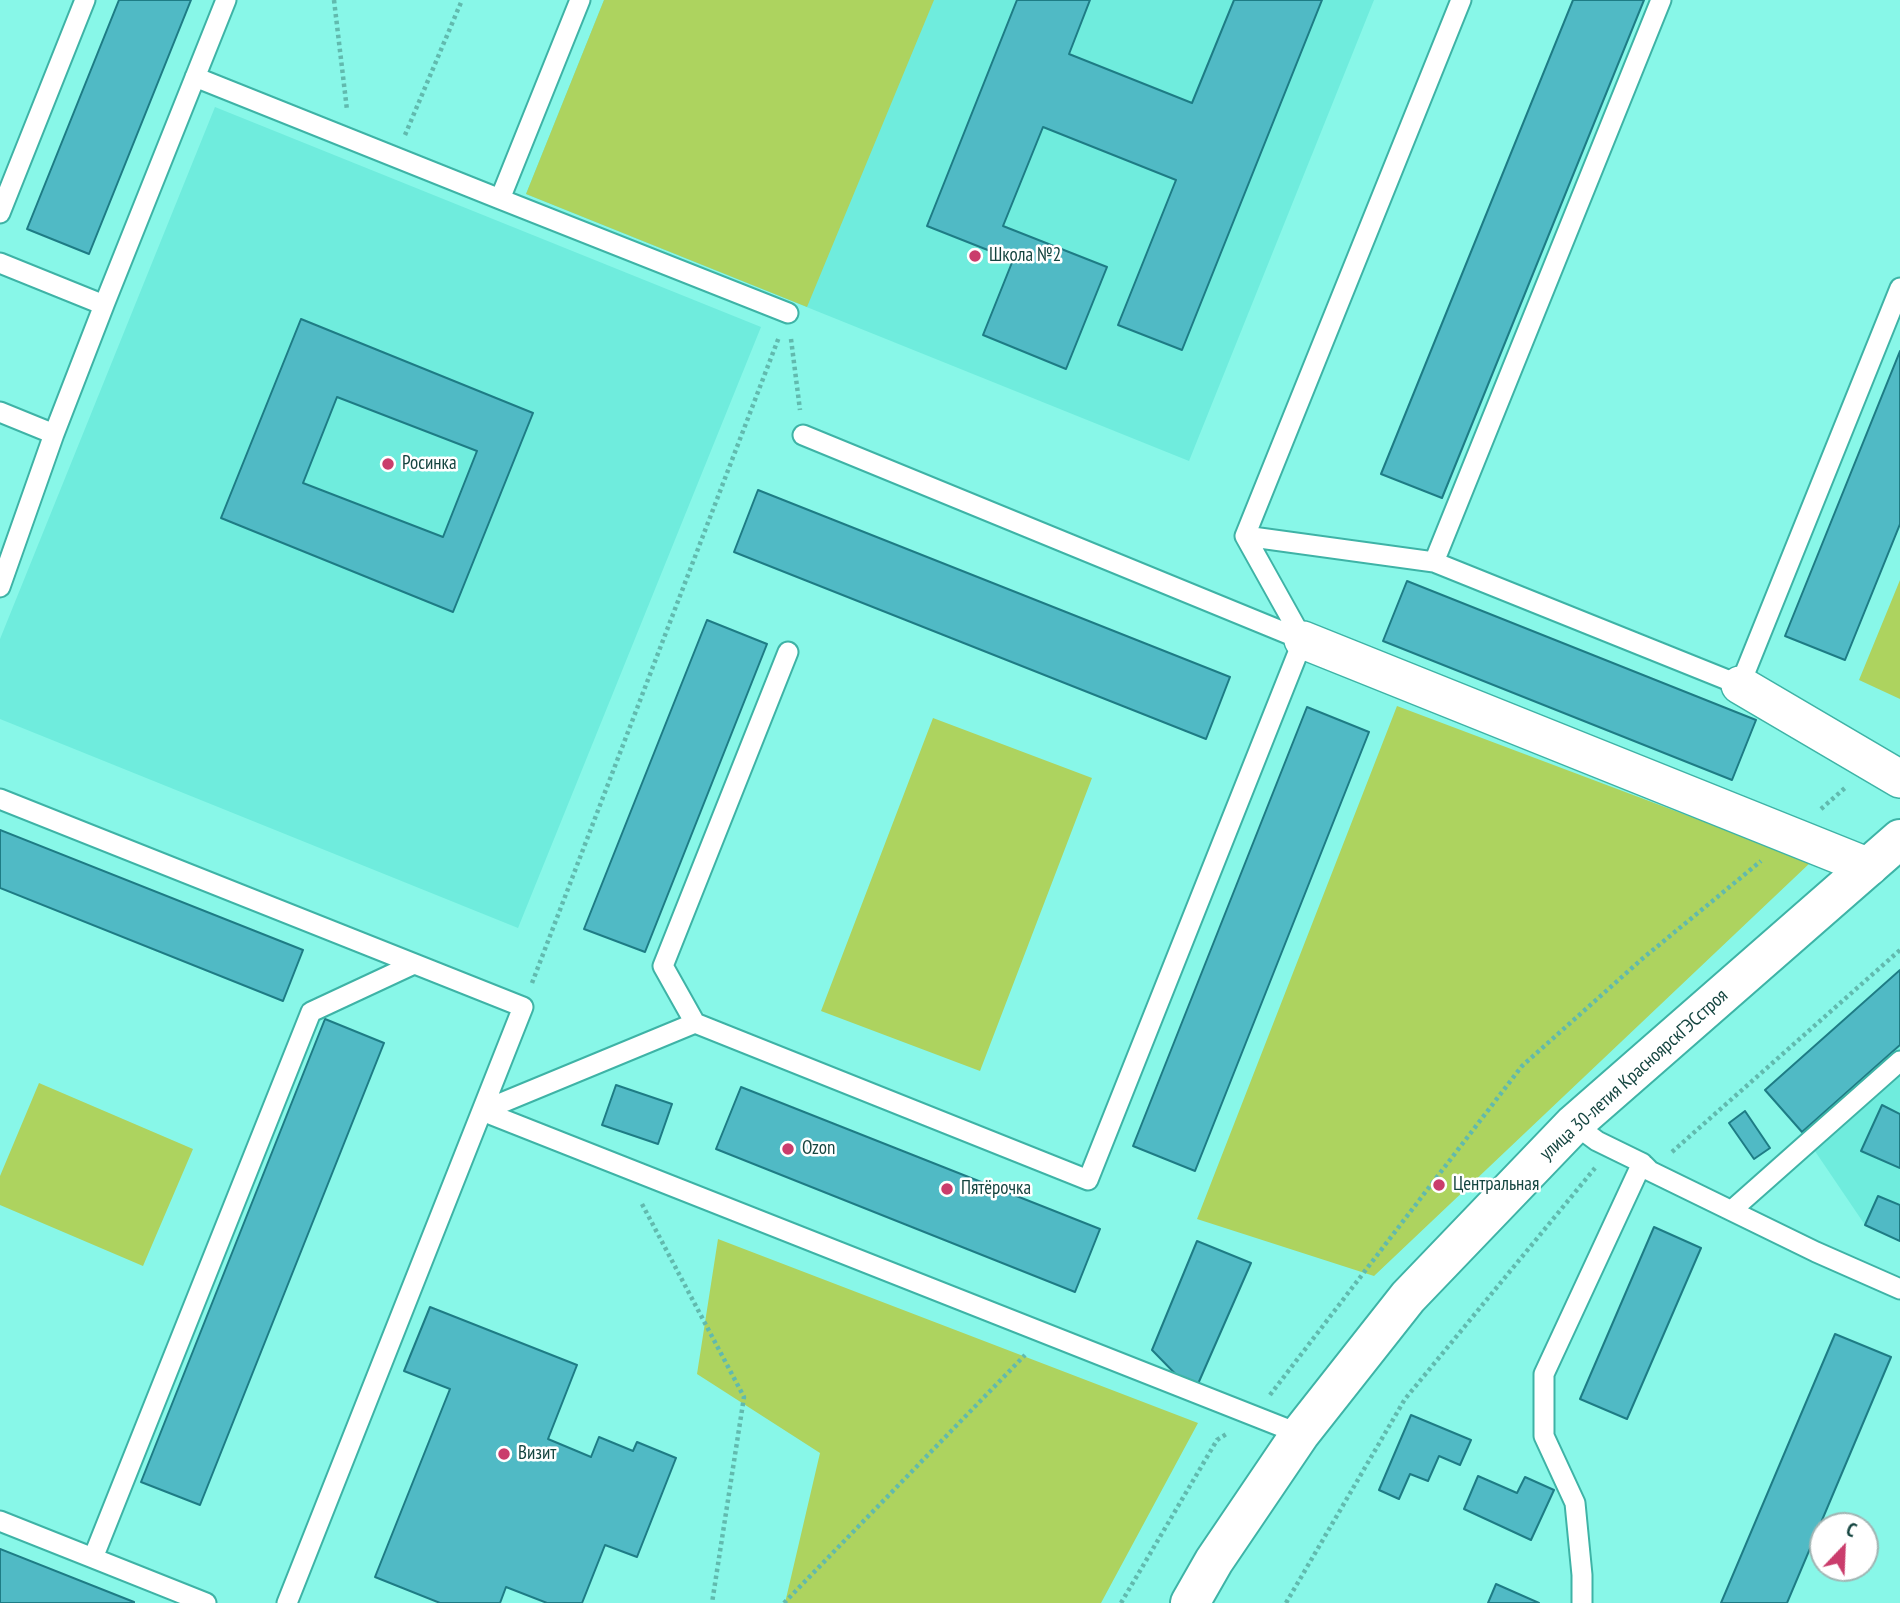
<!DOCTYPE html>
<html>
<head>
<meta charset="utf-8">
<style>
	body { margin:0 }
	#map { position:relative; width:1900px; height:1603px; overflow:hidden; background:#88f7e8; font-family:"PT Sans Narrow",sans-serif }
	canvas { display:block }
	.north { position:absolute; left:1809px; top:1512px; width:70px; height:70px; box-sizing:border-box; background:#fff; border:2px solid #a1b5b3; border-radius:50%; rotate:23deg; font-size:19px; font-weight:700; line-height:28px; text-align:center; color:#154540 }
	.north::after { content:''; display:block; margin:auto; width:24px; height:32px; background:#ca3d6c; clip-path:polygon(50% 0,100% 100%,50% 72%,0 100%) }
</style>
</head>
<body>
<div id="map">
<canvas width="1900" height="1603"></canvas>
<div class="north">С</div>
</div>
<script>
const c = document.querySelector('canvas').getContext('2d');
c.lineJoin = 'round';
function fillPath(path, color) {
  c.fillStyle = color;
  c.fill(path, 'evenodd');
}
function poly(rows) {
  const path = new Path2D();
  for (const r of rows) {
    path.moveTo(r[0], r[1]);
    for (let i = 2; i < r.length; i += 2) path.lineTo(r[i], r[i + 1]);
  }
  return path;
}
function stroke(path, color, width, dash) {
  c.strokeStyle = color;
  c.lineWidth = width;
  c.lineCap = dash ? 'butt' : 'round';
  c.setLineDash(dash || []);
  c.stroke(path);
}
function write(font, color, halo, rows, align = 'center') {
  c.font = font + ' "PT Sans Narrow",sans-serif';
  c.lineWidth = 5;
  c.setLineDash([]);
  c.textBaseline = 'middle';
  c.strokeStyle = halo;
  c.fillStyle = color;
  for (const [text, x, y, turn = 0] of rows) {
    c.save();
    c.translate(x, y);
    c.rotate((+turn || 0) * Math.PI / 180);
    c.textAlign = isNaN(turn) ? turn : align;
    if (halo) c.strokeText(text, 0, 0);
    c.fillText(text, 0, 0);
    c.restore();
  }
}
fillPath(poly([
	[604,0,1374,0,1189,461,526,194],
	[215,107,761,327,518,928,0,719,0,639],
	[1900,970,1900,1241,1865,1225,1802,1132,1765,1091]
]), '#6fecdd');
fillPath(poly([
	[604,0,934,0,807,307,526,194],
	[1900,580,1900,699,1859,680],
	[1397,706,1811,862,1374,1276,1197,1219],
	[933,718,1092,778,980,1071,821,1011],
	[39,1083,193,1149,143,1266,0,1205,0,1176],
	[718,1239,1198,1423,1101,1603,785,1603,820,1453,697,1374]
]), '#add35f');
const building = poly([
	[119,0,191,0,89,254,27,229,119,0],
	[1017,0,1090,0,1069,54,1192,103,1234,0,1322,0,1182,350,1118,325,1176,180,1043,127,1003,226,1107,267,1066,369,983,335,1013,260,927,226,1017,0],
	[1573,0,1644,0,1442,498,1381,474,1573,0],
	[301,319,533,413,453,612,221,518,301,319],
	[337,397,477,451,443,537,303,483,337,397],
	[1900,351,1900,524,1845,660,1785,636,1900,351],
	[758,490,1230,677,1206,739,734,552,758,490],
	[1407,581,1756,720,1732,780,1383,641,1407,581],
	[707,620,767,644,645,952,584,929,707,620],
	[1307,707,1369,732,1195,1171,1133,1146,1307,707],
	[0,830,303,950,283,1001,0,888,0,830],
	[1900,970,1900,1045,1802,1132,1765,1090,1900,970],
	[325,1019,384,1043,200,1505,141,1482,325,1019],
	[616,1085,672,1104,658,1144,602,1125,616,1085],
	[741,1087,1100,1229,1075,1292,716,1149,741,1087],
	[1882,1105,1900,1114,1900,1168,1861,1151,1882,1105],
	[1745,1111,1770,1148,1754,1159,1729,1123,1745,1111],
	[1878,1196,1900,1205,1900,1241,1865,1225,1878,1196],
	[1654,1227,1701,1248,1627,1419,1580,1399,1654,1227],
	[1197,1241,1251,1263,1194,1393,1152,1350,1197,1241],
	[430,1307,577,1365,548,1439,591,1457,599,1437,633,1451,637,1442,676,1458,637,1557,605,1545,582,1603,547,1603,506,1587,500,1603,440,1603,375,1577,450,1389,404,1371,430,1307],
	[1835,1334,1891,1357,1787,1603,1721,1603,1835,1334],
	[1411,1415,1471,1440,1460,1465,1439,1456,1428,1481,1410,1474,1399,1499,1379,1490,1411,1415],
	[1478,1476,1517,1493,1525,1477,1554,1490,1531,1540,1464,1509,1478,1476],
	[0,1549,134,1602,134,1603,0,1603,0,1549],
	[1496,1584,1539,1603,1488,1603,1496,1584]
]);
fillPath(building, '#50bac5');
stroke(building, '#1e7c85', 2);
const service = poly([
	[580,0,500,199,788,313],
	[1661,0,1434,562,1740,685,1900,288],
	[195,77,500,199],
	[0,213,85,0],
	[0,263,104,305,226,0],
	[0,412,54,434],
	[803,435,1303,640],
	[1245,536,1434,562],
	[0,587,54,434,104,305],
	[1303,640,1245,536,1461,0],
	[0,799,523,1007,287,1603],
	[695,1023,663,966,788,652],
	[482,1111,695,1023,1088,1180,1303,640],
	[482,1111,1300,1434],
	[1574,1124,1597,1141,1642,1163,1650,1171,1816,1252,1900,1289],
	[1732,1210,1900,1061],
	[0,1521,93,1558,311,1012,414,964],
	[93,1558,206,1603],
	[1582,1603,1582,1575,1575,1503,1544,1436,1544,1374,1642,1163]
]);
const minor = poly([
	[1303,640,1869,867],
	[1740,685,1900,779]
]);
const secondary = poly([
	[1190,1603,1214,1561,1300,1434,1408,1297,1574,1124,1900,839]
]);
stroke(service, '#3eb3a6', 23);
stroke(minor, '#3eb3a6', 40);
stroke(secondary, '#3eb3a6', 42);
stroke(poly([
	[334,0,347,110],
	[405,135,462,0],
	[791,339,800,410],
	[1821,809,1846,787],
	[532,983,779,337],
	[1672,1152,1900,950],
	[642,1204,744,1397,712,1603],
	[1270,1395,1522,1066,1642,959,1761,861],
	[784,1603,1025,1355],
	[1121,1603,1217,1440,1228,1433],
	[1286,1603,1405,1399,1595,1168]
]), '#61baae', 4.5, [3.5, 3.5]);
stroke(service, '#fff', 19);
stroke(minor, '#fff', 37);
stroke(secondary, '#fff', 38);
for (const [x, y, r, color] of [
	[975,256,7,"#ca3d6c"],
	[388,464,7,"#ca3d6c"],
	[788,1149,7,"#ca3d6c"],
	[1439,1185,7,"#ca3d6c"],
	[947,1189,7,"#ca3d6c"],
	[504,1454,7,"#ca3d6c"]
]) {
  const dot = new Path2D();
  dot.arc(x, y, r, 0, 2 * Math.PI);
  c.fillStyle = color;
  c.fill(dot);
  stroke(dot, '#fff', 2.5);
}
write('19px', '#154540', '#fff', [
	["Школа №2",989,256],
	["Росинка",402,464],
	["Ozon",802,1149],
	["Центральная",1453,1185],
	["Пятёрочка",961,1189],
	["Визит",518,1454]
], 'left');
write('19px', '#154540', '#fff', [
	["улица 30-летия КрасноярскГЭСстроя",1634,1075,-42]
]);
</script>
</body>
</html>
